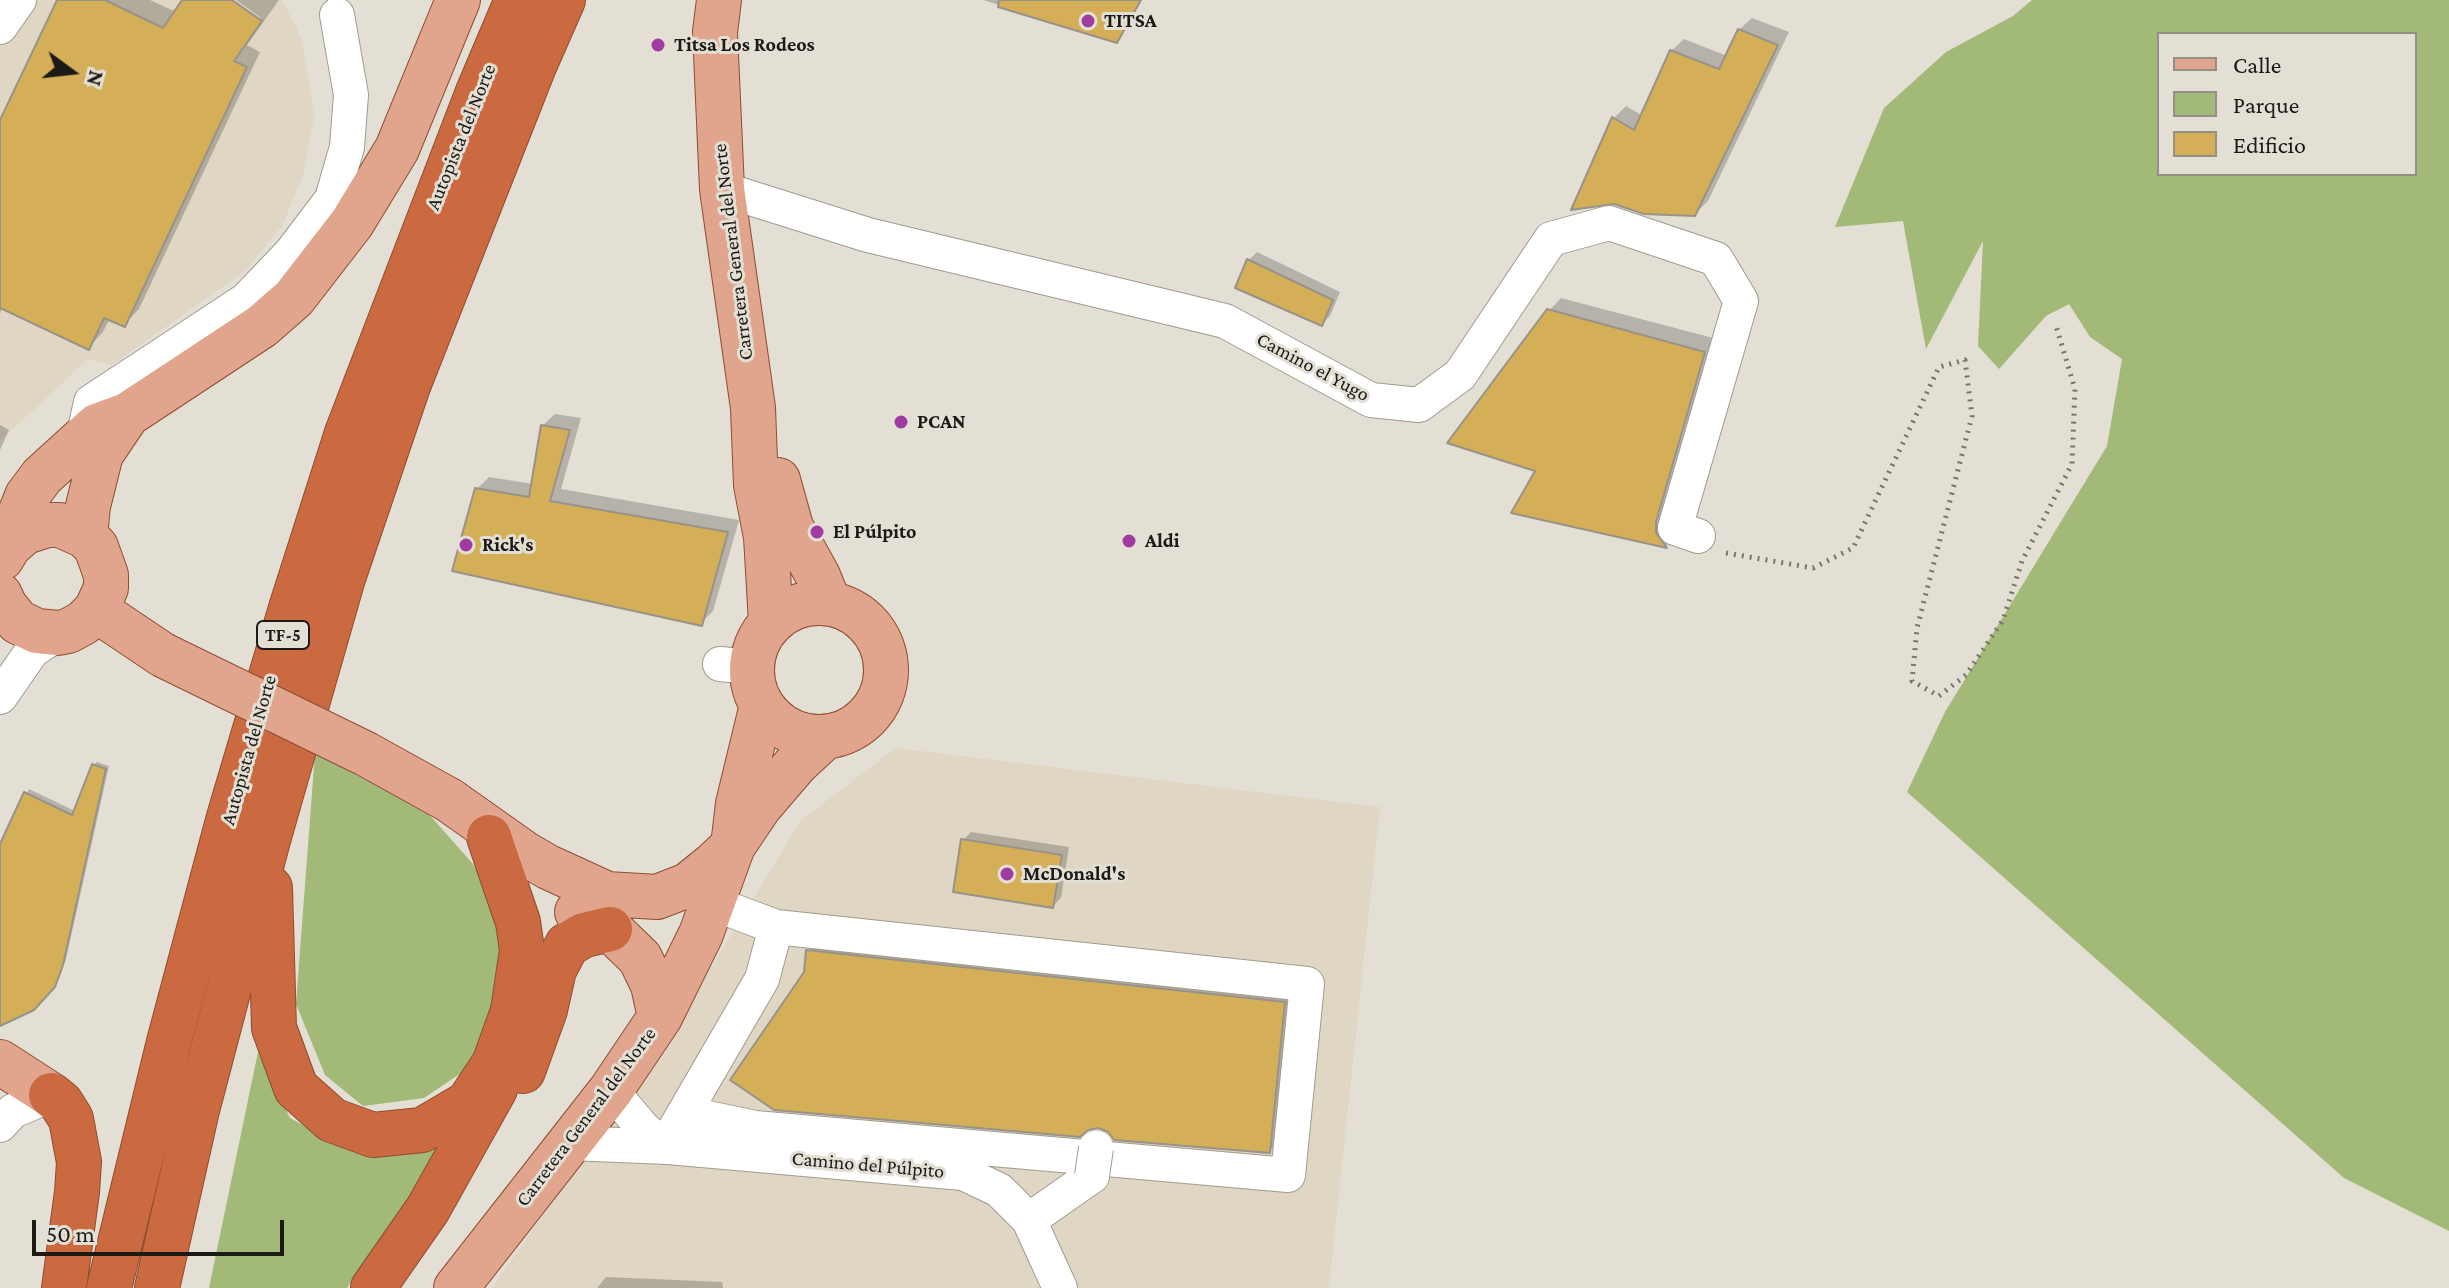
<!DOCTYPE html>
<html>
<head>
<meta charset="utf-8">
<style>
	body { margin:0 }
	#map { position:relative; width:2449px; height:1288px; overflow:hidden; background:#e4dfd4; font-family:"Crimson Pro",serif }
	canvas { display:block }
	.legend { position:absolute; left:2157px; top:32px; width:260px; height:144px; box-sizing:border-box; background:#e4dfd4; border:2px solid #949088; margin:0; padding:10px 14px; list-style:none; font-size:24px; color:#1b1a15 }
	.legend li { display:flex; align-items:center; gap:16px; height:40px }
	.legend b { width:40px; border:2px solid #949088 }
	.north { position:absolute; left:32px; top:32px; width:80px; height:80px; -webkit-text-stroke:6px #e4dfd4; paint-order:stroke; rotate:105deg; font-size:22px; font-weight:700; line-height:32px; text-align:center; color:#1b1a15 }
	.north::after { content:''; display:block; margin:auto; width:28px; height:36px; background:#1b1a15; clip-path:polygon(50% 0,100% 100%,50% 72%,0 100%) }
	.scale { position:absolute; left:32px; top:1220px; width:252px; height:36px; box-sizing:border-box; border:4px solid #1b1a15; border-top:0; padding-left:10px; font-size:24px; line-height:28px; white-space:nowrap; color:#1b1a15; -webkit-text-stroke:6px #e4dfd4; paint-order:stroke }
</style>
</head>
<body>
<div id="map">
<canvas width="2449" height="1288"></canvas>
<ul class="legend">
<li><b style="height:10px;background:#e0a58c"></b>Calle</li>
<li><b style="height:22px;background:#a2b978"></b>Parque</li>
<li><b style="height:22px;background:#d4af58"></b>Edificio</li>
</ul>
<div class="north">N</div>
<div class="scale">50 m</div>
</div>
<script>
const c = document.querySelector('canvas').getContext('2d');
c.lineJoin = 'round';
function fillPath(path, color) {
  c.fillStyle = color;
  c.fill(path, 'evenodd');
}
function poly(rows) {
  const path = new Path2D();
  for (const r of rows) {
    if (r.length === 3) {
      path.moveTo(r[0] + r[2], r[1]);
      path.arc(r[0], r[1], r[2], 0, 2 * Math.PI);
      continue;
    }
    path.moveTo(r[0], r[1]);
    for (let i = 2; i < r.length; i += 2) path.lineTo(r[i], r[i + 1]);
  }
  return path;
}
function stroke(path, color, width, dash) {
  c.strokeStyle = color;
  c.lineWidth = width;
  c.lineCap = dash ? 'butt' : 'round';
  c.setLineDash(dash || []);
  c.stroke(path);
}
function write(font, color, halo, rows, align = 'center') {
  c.font = font + ' "Crimson Pro",serif';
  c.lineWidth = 6;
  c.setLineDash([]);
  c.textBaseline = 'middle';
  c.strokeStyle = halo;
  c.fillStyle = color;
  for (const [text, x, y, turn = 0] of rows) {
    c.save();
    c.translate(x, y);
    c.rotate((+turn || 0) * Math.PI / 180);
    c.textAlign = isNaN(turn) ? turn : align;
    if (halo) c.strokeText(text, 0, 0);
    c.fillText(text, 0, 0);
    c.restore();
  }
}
fillPath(poly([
	[0,0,282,0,302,39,314,116,303,175,283,224,246,270,112,365,88,359,0,441],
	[896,748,1380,807,1329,1288,492,1288,671,1034,801,820]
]), '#dfd6c4');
fillPath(poly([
	[2032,0,2449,0,2449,1231,2344,1178,1907,792,1945,712,2107,446,2122,359,2090,337,2069,304,2046,316,1999,369,1978,346,1983,241,1926,349,1903,221,1835,227,1884,108,1946,52,2013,16],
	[2159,34,2415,34,2415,174,2159,174],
	[315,753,426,811,473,864,502,917,503,973,470,1067,424,1098,363,1106,325,1075,296,1004],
	[258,1052,290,1118,335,1143,444,1141,414,1192,347,1288,209,1288]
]), '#a2b978');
fillPath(poly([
	[59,0,150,0,176,12,185,0,229,0,258,21,261,18,236,0,279,0,247,45,260,52,139,309,124,324,110,318,103,332,89,347,3,307,0,313,0,124],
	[983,0,1141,0,1116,41],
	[1752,18,1789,32,1708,201,1695,214,1614,118,1626,106,1643,116,1671,51,1684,39,1727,56,1739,30],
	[1257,252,1340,292,1330,316,1322,324,1249,260],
	[1561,298,1717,339,1678,534,1666,546,1514,511,1538,470,1549,311],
	[555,414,581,418,561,489,739,520,713,611,701,623,477,489,489,477,533,484,542,426],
	[0,425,9,430,0,450],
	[97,762,109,766,66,959,58,981,33,1009,0,1021,0,848,29,789,75,811,93,766],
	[971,832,1069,847,1061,898,1053,906,963,840],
	[821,939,1297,990,1282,1139,1269,1151,1109,1130,806,973,808,951],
	[606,1277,722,1282,723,1288,597,1288]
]), '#0003');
const building = poly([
	[57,0,105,0,163,28,182,0,232,0,262,21,234,61,247,67,125,327,104,318,89,350,0,308,0,120,57,0],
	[999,0,1141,0,1117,43,998,7,999,0],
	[1738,29,1778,45,1695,216,1644,214,1614,204,1571,210,1612,117,1634,130,1670,50,1719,69,1738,29],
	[1247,259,1333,300,1322,326,1235,288,1247,259],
	[1547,309,1705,352,1656,522,1656,533,1667,548,1511,513,1535,471,1447,443,1547,309],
	[541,425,570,430,550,501,728,532,702,626,452,571,475,488,529,497,541,425],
	[92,764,106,769,63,965,55,987,34,1010,0,1026,0,844,24,792,72,815,92,764],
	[961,839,1062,855,1053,908,953,892,961,839],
	[806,950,1285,1002,1270,1153,1114,1140,1108,1132,1098,1128,1088,1130,1080,1137,774,1110,730,1080,804,972,806,950]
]);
fillPath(building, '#d4af58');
stroke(building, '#989388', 2);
const minor = poly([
	[0,27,19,0],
	[722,189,868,235,1225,321,1371,400,1419,405,1460,375,1551,239,1609,223,1716,259,1741,301,1675,528,1698,536],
	[83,439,91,402,246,300,291,253,332,199,347,147,351,95,337,15],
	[720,664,752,667],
	[0,697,32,651,45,642,68,631],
	[611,1090,642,1127,664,1147],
	[684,1113,755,1128,1288,1175,1307,984,776,927,712,903],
	[0,1125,13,1111,51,1095],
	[675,1129,762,979,776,927],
	[569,1143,668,1147,963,1173,999,1190,1029,1220,1060,1288],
	[1029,1220,1092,1176]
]);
const major = poly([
	[719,0,715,32,722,189,753,408,756,485,766,537,771,623],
	[778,480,791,527,818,576,829,603],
	[85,536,88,506,101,454,126,417],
	[4,554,27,496,42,476,97,426,127,415,262,326,294,298,352,223,397,149,458,0],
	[0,595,5,606,18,622,37,631,58,633,68,631,83,623,96,610,106,588,106,575,96,547,85,536,60,525,47,525,25,532,9,546,2,558],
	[819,670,67],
	[96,610,163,655],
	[449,800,524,853,548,867,607,894,657,897,688,885,714,864,733,846,760,806,796,764,825,737],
	[577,912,610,929,640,958,653,985,660,1017],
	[0,1062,51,1095],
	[456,1288,611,1090,660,1017,701,934,733,846,738,804,762,705]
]);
const highway = poly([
	[270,888,274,1028,296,1088,332,1120,373,1135,422,1130,468,1103,494,1064,513,1011,522,950,518,922,489,837],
	[523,1071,545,1010,554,970,567,945,584,935,610,929],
	[51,1095,61,1103,71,1119,79,1162,77,1192,64,1288],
	[109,1288,169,1042,229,817,292,605,347,433,478,92,517,0],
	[157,1288,197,1110,268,840,343,578,408,386,534,66,563,0],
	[373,1288,428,1209,495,1089]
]);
stroke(minor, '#a09b90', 36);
stroke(major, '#8d4d31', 46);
stroke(highway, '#8d4d31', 46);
stroke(poly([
	[1726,553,1813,568,1853,548,1939,367,1965,360,1972,416,1917,628,1912,681,1939,696,1966,675,2003,620,2022,561,2072,464,2075,389,2056,326]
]), '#78756d', 5, [2, 6]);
stroke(minor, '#fff', 34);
stroke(major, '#e0a58c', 44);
stroke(highway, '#cb6940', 44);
const minorBridge = poly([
	[1092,1176,1096,1148]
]);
const majorBridge = poly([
	[163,655,366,754,449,800]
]);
stroke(minorBridge, '#a09b90', 36, []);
stroke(majorBridge, '#8d4d31', 46, []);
stroke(minorBridge, '#fff', 34);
stroke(majorBridge, '#e0a58c', 44);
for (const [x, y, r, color] of [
	[1088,21,8,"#a03ca1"],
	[658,45,8,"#a03ca1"],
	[901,422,8,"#a03ca1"],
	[817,532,8,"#a03ca1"],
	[1129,541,8,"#a03ca1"],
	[466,545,8,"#a03ca1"],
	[1007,874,8,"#a03ca1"]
]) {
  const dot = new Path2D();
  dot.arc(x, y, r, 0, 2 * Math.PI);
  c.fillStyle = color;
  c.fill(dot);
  stroke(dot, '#e4dfd4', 3);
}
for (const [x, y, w] of [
	[283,635,52]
]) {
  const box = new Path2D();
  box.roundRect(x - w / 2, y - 14, w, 28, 6);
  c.fillStyle = '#e4dfd4';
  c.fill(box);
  stroke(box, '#1b1a15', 2);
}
write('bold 18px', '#1b1a15', null, [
	["TF-5",283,635]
]);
write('bold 20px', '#1b1a15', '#e4dfd4', [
	["TITSA",1104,21],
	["Titsa Los Rodeos",674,45],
	["PCAN",917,422],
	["El Púlpito",833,532],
	["Aldi",1145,541],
	["Rick's",482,545],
	["McDonald's",1023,874]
], 'left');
write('20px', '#1b1a15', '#e4dfd4', [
	["Autopista del Norte",461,137,-68],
	["Carretera General del Norte",733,252,-97],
	["Camino el Yugo",1313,367,28],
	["Autopista del Norte",249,750,-74],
	["Carretera General del Norte",586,1117,-53],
	["Camino del Púlpito",868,1165,5]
]);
</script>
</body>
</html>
